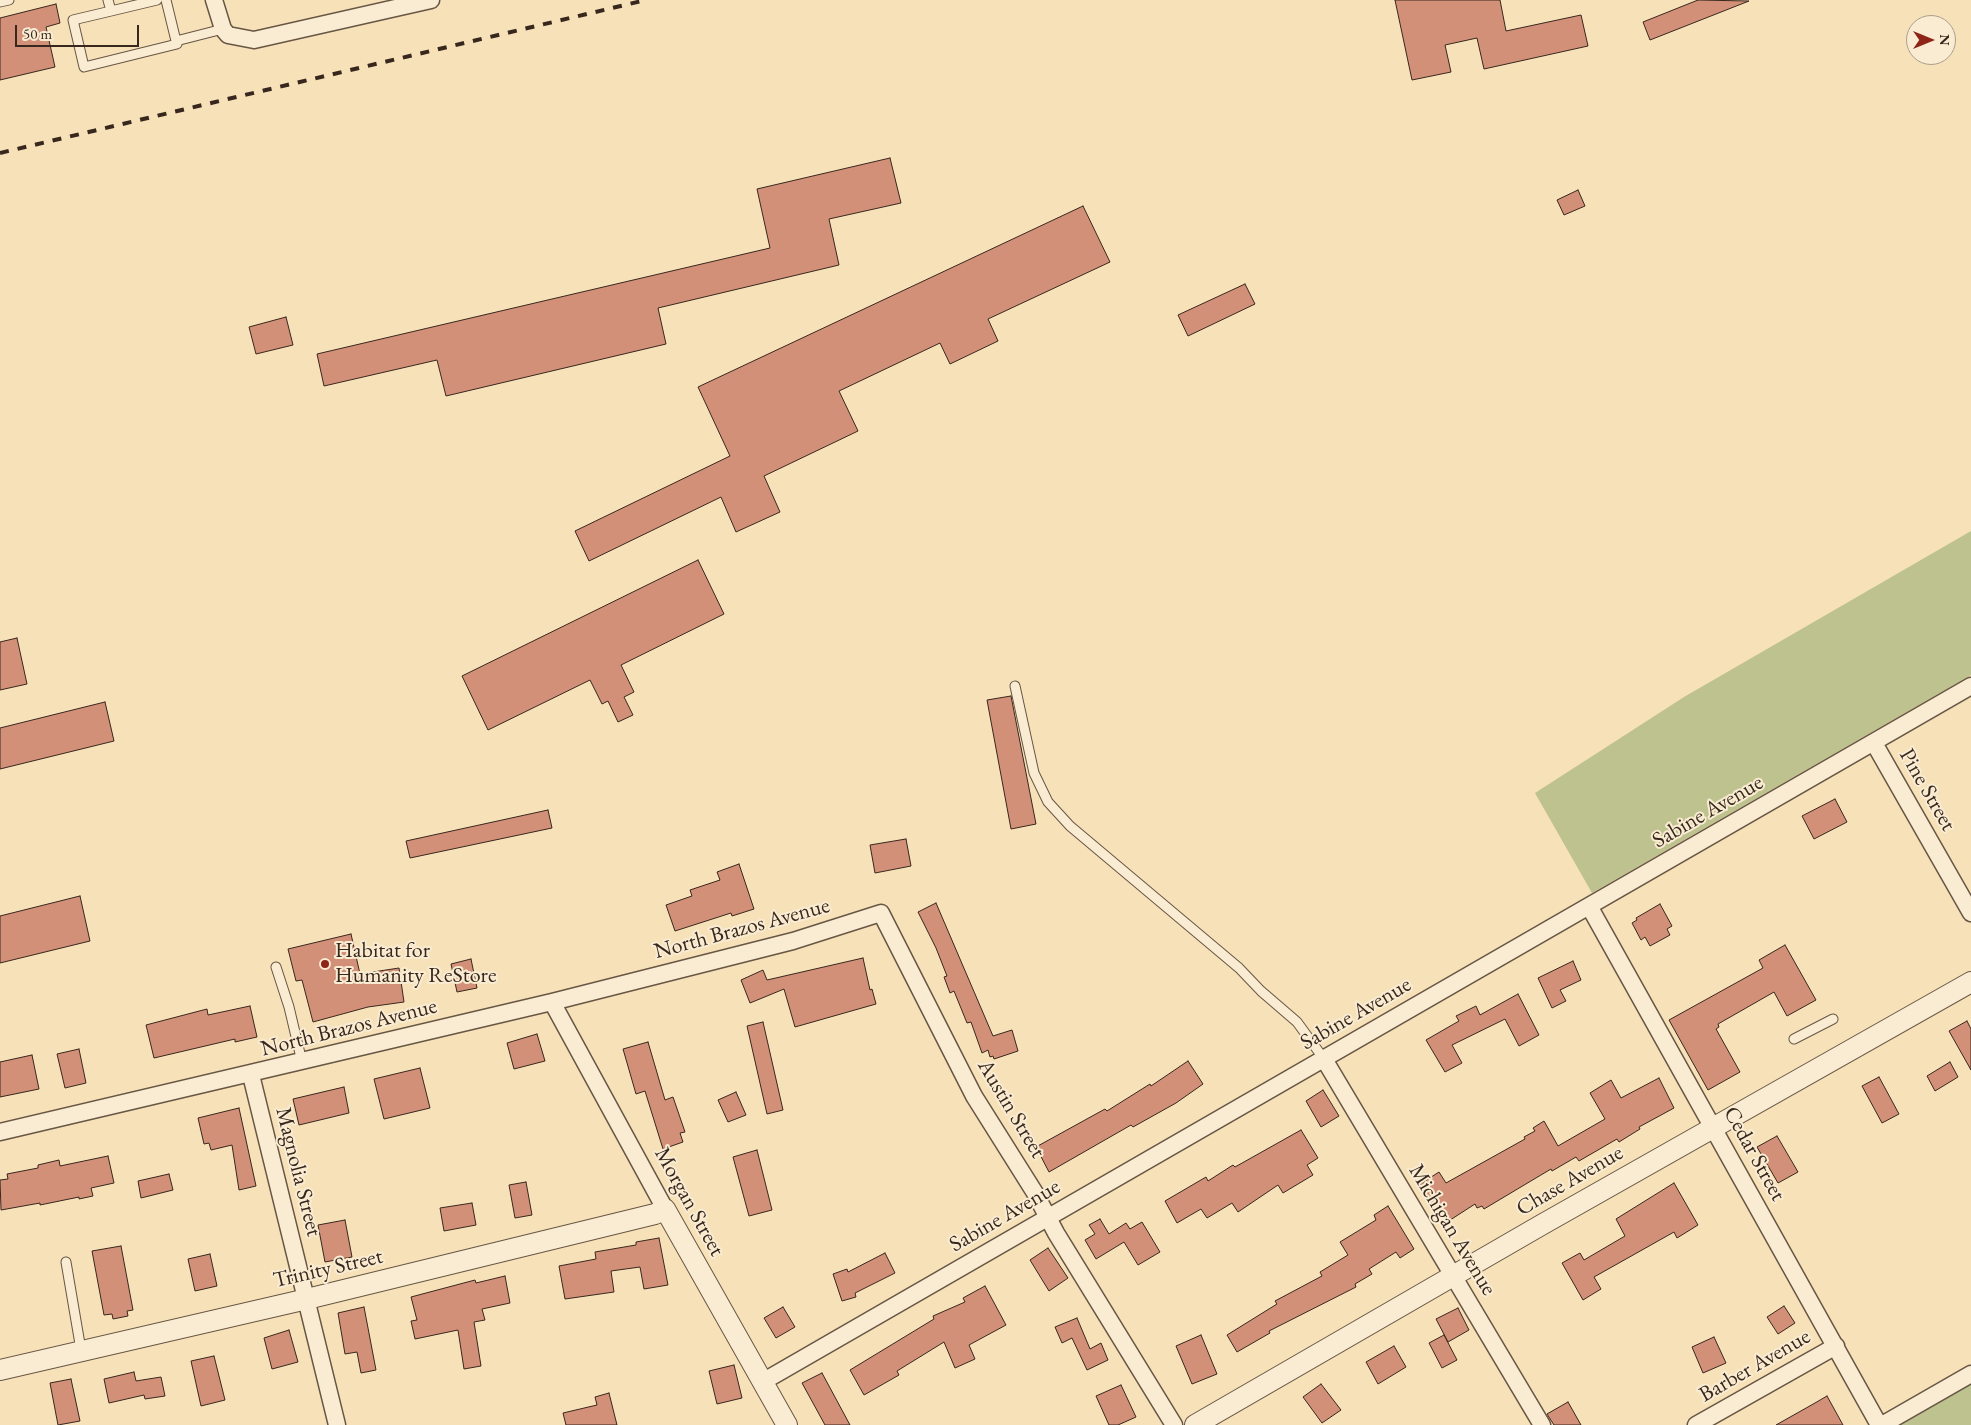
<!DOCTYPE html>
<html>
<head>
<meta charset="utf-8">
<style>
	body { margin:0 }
	#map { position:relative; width:1971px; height:1425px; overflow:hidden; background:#f6e1b9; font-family:"EB Garamond",serif }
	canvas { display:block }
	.north { position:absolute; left:1906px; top:15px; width:50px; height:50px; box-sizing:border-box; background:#f9ecd2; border:1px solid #ac9d8a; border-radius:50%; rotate:90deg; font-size:14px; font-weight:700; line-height:20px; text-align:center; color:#38271d }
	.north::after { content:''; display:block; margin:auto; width:18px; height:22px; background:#8f2418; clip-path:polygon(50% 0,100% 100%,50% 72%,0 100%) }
	.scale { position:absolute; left:15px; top:25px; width:124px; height:22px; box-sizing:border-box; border:2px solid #38271d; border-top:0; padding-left:6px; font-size:15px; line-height:18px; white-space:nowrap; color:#38271d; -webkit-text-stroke:4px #f9ecd2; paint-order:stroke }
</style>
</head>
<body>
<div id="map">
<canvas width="1971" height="1425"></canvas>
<div class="north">N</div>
<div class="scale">50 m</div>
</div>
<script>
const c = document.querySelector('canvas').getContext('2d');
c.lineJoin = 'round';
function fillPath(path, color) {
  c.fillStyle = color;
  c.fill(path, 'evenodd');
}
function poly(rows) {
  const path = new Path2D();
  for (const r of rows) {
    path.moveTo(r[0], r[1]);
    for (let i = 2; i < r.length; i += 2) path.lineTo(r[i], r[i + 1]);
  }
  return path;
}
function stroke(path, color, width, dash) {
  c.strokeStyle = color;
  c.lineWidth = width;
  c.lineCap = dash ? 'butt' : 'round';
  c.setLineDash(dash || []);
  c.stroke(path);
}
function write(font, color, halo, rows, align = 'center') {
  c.font = font + ' "EB Garamond",serif';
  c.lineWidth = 4;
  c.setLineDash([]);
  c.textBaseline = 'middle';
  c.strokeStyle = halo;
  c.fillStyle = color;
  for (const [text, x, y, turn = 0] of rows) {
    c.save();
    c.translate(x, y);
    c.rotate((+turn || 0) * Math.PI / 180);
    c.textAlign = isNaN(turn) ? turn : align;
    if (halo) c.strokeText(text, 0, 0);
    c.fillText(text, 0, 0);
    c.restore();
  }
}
fillPath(poly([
	[1971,531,1971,675,1592,893,1535,793,1684,697],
	[1971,1384,1971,1425,1900,1425,1907,1419]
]), '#bec28e');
const building = poly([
	[1395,0,1500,0,1506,31,1581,15,1588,46,1484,69,1477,38,1445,45,1451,72,1412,80,1395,0],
	[1698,0,1749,1,1650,40,1643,22,1698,0],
	[56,4,60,23,46,27,55,67,0,80,0,18,56,4],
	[890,158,901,203,829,219,839,265,658,308,666,344,446,396,437,360,324,386,317,354,770,248,757,189,890,158],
	[1578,190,1585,206,1564,215,1557,200,1578,190],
	[1083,206,1110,262,988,319,998,341,950,364,940,343,839,391,858,431,764,476,780,512,736,532,721,497,589,561,575,531,730,456,698,387,1083,206],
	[1245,284,1255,304,1188,336,1178,315,1245,284],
	[286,317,293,345,256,354,249,327,286,317],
	[698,560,724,614,621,665,634,692,624,697,633,715,618,722,608,701,602,704,590,680,488,730,462,676,698,560],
	[17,638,27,684,0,690,0,642,17,638],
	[1011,696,1036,824,1011,829,987,700,1011,696],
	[105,702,114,741,0,769,0,728,105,702],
	[1835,799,1847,822,1814,839,1802,816,1835,799],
	[548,810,552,828,410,858,406,841,548,810],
	[906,839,911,866,875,873,870,845,906,839],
	[739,864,754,909,732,916,731,913,675,931,666,905,692,896,690,890,720,880,717,872,739,864],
	[80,896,90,941,0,963,0,916,80,896],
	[936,903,993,1036,1012,1030,1018,1051,994,1059,993,1056,990,1057,988,1050,982,1053,971,1022,967,1023,954,991,950,993,944,977,947,976,936,948,918,912,936,903],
	[1660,904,1672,926,1667,929,1670,935,1650,946,1645,937,1641,940,1632,923,1637,920,1636,918,1660,904],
	[351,934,360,974,399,968,404,1002,368,1007,313,1022,302,980,296,981,288,949,351,934],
	[1785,945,1816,1000,1787,1016,1774,992,1718,1024,1719,1027,1716,1029,1740,1072,1708,1090,1669,1020,1763,968,1759,960,1785,945],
	[863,958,870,990,872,989,876,1004,795,1027,784,989,750,1003,741,980,763,970,767,980,863,958],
	[471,959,477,988,457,992,451,964,471,959],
	[1573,961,1581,980,1560,990,1566,1001,1552,1008,1538,978,1573,961],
	[1518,994,1539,1035,1519,1046,1505,1019,1452,1045,1462,1063,1445,1072,1426,1040,1459,1021,1456,1016,1476,1006,1480,1015,1518,994],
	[250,1006,257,1037,235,1042,235,1039,154,1058,146,1025,207,1009,208,1015,250,1006],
	[1967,1021,1971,1029,1971,1070,1949,1031,1967,1021],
	[763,1022,783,1110,767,1114,747,1026,763,1022],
	[537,1034,545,1061,514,1069,507,1043,537,1034],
	[648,1042,665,1100,673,1097,685,1132,680,1133,683,1142,663,1149,645,1091,636,1094,623,1049,648,1042],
	[79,1049,86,1083,65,1088,57,1054,79,1049],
	[32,1055,39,1089,0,1097,0,1062,32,1055],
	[1188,1061,1203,1084,1176,1103,1133,1127,1131,1125,1049,1172,1036,1147,1105,1109,1107,1111,1150,1084,1151,1086,1188,1061],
	[1950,1062,1958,1077,1935,1091,1927,1076,1950,1062],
	[420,1068,430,1108,384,1119,374,1079,420,1068],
	[1879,1077,1899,1114,1882,1123,1862,1086,1879,1077],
	[1659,1078,1674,1108,1639,1127,1640,1129,1619,1142,1617,1139,1579,1161,1576,1157,1552,1171,1551,1169,1484,1209,1482,1206,1477,1208,1475,1204,1444,1224,1419,1185,1439,1172,1446,1183,1525,1139,1524,1137,1535,1131,1533,1128,1544,1121,1558,1146,1605,1119,1590,1093,1611,1080,1621,1098,1659,1078],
	[344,1087,349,1113,299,1125,293,1099,344,1087],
	[1323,1090,1339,1116,1321,1127,1306,1101,1323,1090],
	[736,1092,746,1115,728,1122,718,1100,736,1092],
	[239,1108,256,1186,239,1190,232,1145,211,1150,209,1143,204,1144,198,1118,239,1108],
	[1301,1130,1318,1158,1307,1165,1313,1175,1283,1193,1278,1185,1238,1212,1232,1203,1207,1218,1201,1209,1177,1223,1165,1201,1206,1177,1208,1181,1233,1165,1235,1167,1301,1130],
	[1777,1136,1798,1172,1778,1183,1757,1147,1777,1136],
	[757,1150,772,1210,749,1216,733,1157,757,1150],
	[108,1156,114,1183,91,1188,93,1196,79,1199,79,1197,40,1205,40,1203,1,1210,0,1180,8,1179,7,1174,38,1168,38,1165,59,1160,60,1166,108,1156],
	[169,1174,173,1190,141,1198,138,1181,169,1174],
	[526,1182,532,1215,515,1218,509,1185,526,1182],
	[1674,1183,1698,1225,1677,1238,1674,1232,1594,1277,1601,1289,1583,1300,1562,1263,1580,1253,1584,1260,1625,1236,1616,1219,1674,1183],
	[472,1203,476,1225,444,1231,440,1208,472,1203],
	[1388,1206,1414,1249,1400,1258,1396,1252,1369,1269,1372,1274,1355,1284,1356,1287,1269,1331,1270,1333,1237,1352,1227,1335,1277,1304,1275,1301,1322,1276,1320,1272,1348,1255,1340,1242,1376,1220,1374,1215,1388,1206],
	[1100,1219,1109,1234,1126,1223,1130,1229,1142,1222,1160,1252,1138,1265,1124,1242,1096,1259,1085,1240,1095,1234,1089,1225,1100,1219],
	[345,1220,352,1257,325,1262,318,1225,345,1220],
	[659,1238,668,1285,644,1289,640,1267,611,1271,614,1292,565,1299,559,1266,596,1259,595,1252,636,1245,636,1242,659,1238],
	[121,1246,133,1310,127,1311,128,1316,113,1319,112,1314,104,1315,92,1251,121,1246],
	[1048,1248,1068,1278,1049,1291,1030,1260,1048,1248],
	[885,1253,895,1273,855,1293,856,1297,842,1301,833,1274,847,1269,848,1272,885,1253],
	[210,1254,217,1286,195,1291,188,1259,210,1254],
	[505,1276,510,1303,482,1309,485,1320,474,1322,481,1366,464,1369,458,1330,415,1339,411,1321,417,1320,411,1297,475,1280,476,1283,505,1276],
	[985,1286,1006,1325,969,1345,975,1359,955,1368,944,1342,897,1371,899,1375,864,1395,850,1370,934,1319,933,1316,965,1302,963,1298,985,1286],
	[1784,1306,1795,1323,1778,1334,1767,1317,1784,1306],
	[364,1307,376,1370,361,1373,357,1352,345,1354,338,1313,364,1307],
	[783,1307,795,1327,776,1338,764,1318,783,1307],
	[1458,1308,1469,1330,1448,1342,1436,1319,1458,1308],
	[1077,1318,1090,1349,1101,1343,1108,1360,1087,1370,1072,1338,1062,1343,1055,1327,1077,1318],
	[289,1330,298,1362,272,1369,264,1338,289,1330],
	[1201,1335,1217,1374,1192,1384,1176,1346,1201,1335],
	[1444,1335,1457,1360,1442,1368,1429,1343,1444,1335],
	[1714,1337,1726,1363,1703,1373,1692,1347,1714,1337],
	[1394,1346,1406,1367,1378,1384,1366,1362,1394,1346],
	[214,1356,225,1400,201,1406,191,1361,214,1356],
	[734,1365,742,1398,717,1404,709,1371,734,1365],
	[134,1372,136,1381,161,1377,165,1396,145,1399,144,1395,109,1403,104,1379,134,1372],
	[822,1373,850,1425,825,1425,802,1383,822,1373],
	[71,1379,80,1421,58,1425,50,1383,71,1379],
	[1321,1384,1341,1410,1322,1423,1303,1397,1321,1384],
	[1121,1385,1136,1417,1118,1425,1109,1425,1096,1396,1121,1385],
	[609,1393,617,1425,566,1425,563,1413,597,1405,595,1397,609,1393],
	[1827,1396,1843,1425,1776,1425,1815,1403,1827,1396],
	[1568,1402,1581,1425,1554,1425,1547,1414,1568,1402]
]);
fillPath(building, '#d39078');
stroke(building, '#38271d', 1);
const service = poly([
	[108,0,111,11,157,0],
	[166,0,176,41,223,29],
	[0,2,9,0],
	[111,11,73,20,84,67,177,44,176,41],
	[1015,686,1034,773,1048,802,1070,826,1239,968,1261,991,1297,1022,1324,1059],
	[276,967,289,1007,302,1062],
	[1794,1039,1833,1019],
	[66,1262,81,1350]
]);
const minor = poly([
	[214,0,223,29,228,35,254,40,431,0],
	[1874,743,1971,913],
	[1589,906,1879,1425],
	[552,1002,665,1209],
	[1324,1059,1542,1425],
	[251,1075,337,1425],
	[0,1132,552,1002,793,941,881,913,974,1096,1035,1193,1056,1233,1174,1425],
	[764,1381,1971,686],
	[1696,1425,1836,1346],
	[1882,1425,1971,1374]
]);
const tertiary = poly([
	[0,1370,307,1299,655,1214,665,1209,787,1425],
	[1195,1425,1543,1224,1971,982]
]);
stroke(service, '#685644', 11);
stroke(minor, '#685644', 19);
stroke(tertiary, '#685644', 22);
stroke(service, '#f9ecd2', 9);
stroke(minor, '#f9ecd2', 16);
stroke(tertiary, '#f9ecd2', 20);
stroke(poly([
	[0,153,646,0]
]), '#38271d', 4, [9, 9]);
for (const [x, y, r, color] of [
	[325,964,5,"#8f2418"]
]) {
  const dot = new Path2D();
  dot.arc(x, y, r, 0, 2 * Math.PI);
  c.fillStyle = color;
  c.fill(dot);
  stroke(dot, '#f9ecd2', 2);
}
write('22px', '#38271d', '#f9ecd2', [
	["Pine Street",1927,790,60],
	["Sabine Avenue",1708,812,-30],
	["North Brazos Avenue",742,929,-15],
	["Sabine Avenue",1356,1014,-30],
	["North Brazos Avenue",349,1028,-14],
	["Austin Street",1011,1109,59],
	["Cedar Street",1754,1154,61],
	["Magnolia Street",298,1172,76],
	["Chase Avenue",1570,1181,-30],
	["Morgan Street",689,1202,61],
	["Sabine Avenue",1005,1216,-30],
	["Michigan Avenue",1452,1230,59],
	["Trinity Street",328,1269,-13],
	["Barber Avenue",1755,1366,-30]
]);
write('22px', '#38271d', '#f9ecd2', [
	["Habitat for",335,951],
	["Humanity ReStore",335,976]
], 'left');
</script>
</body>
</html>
